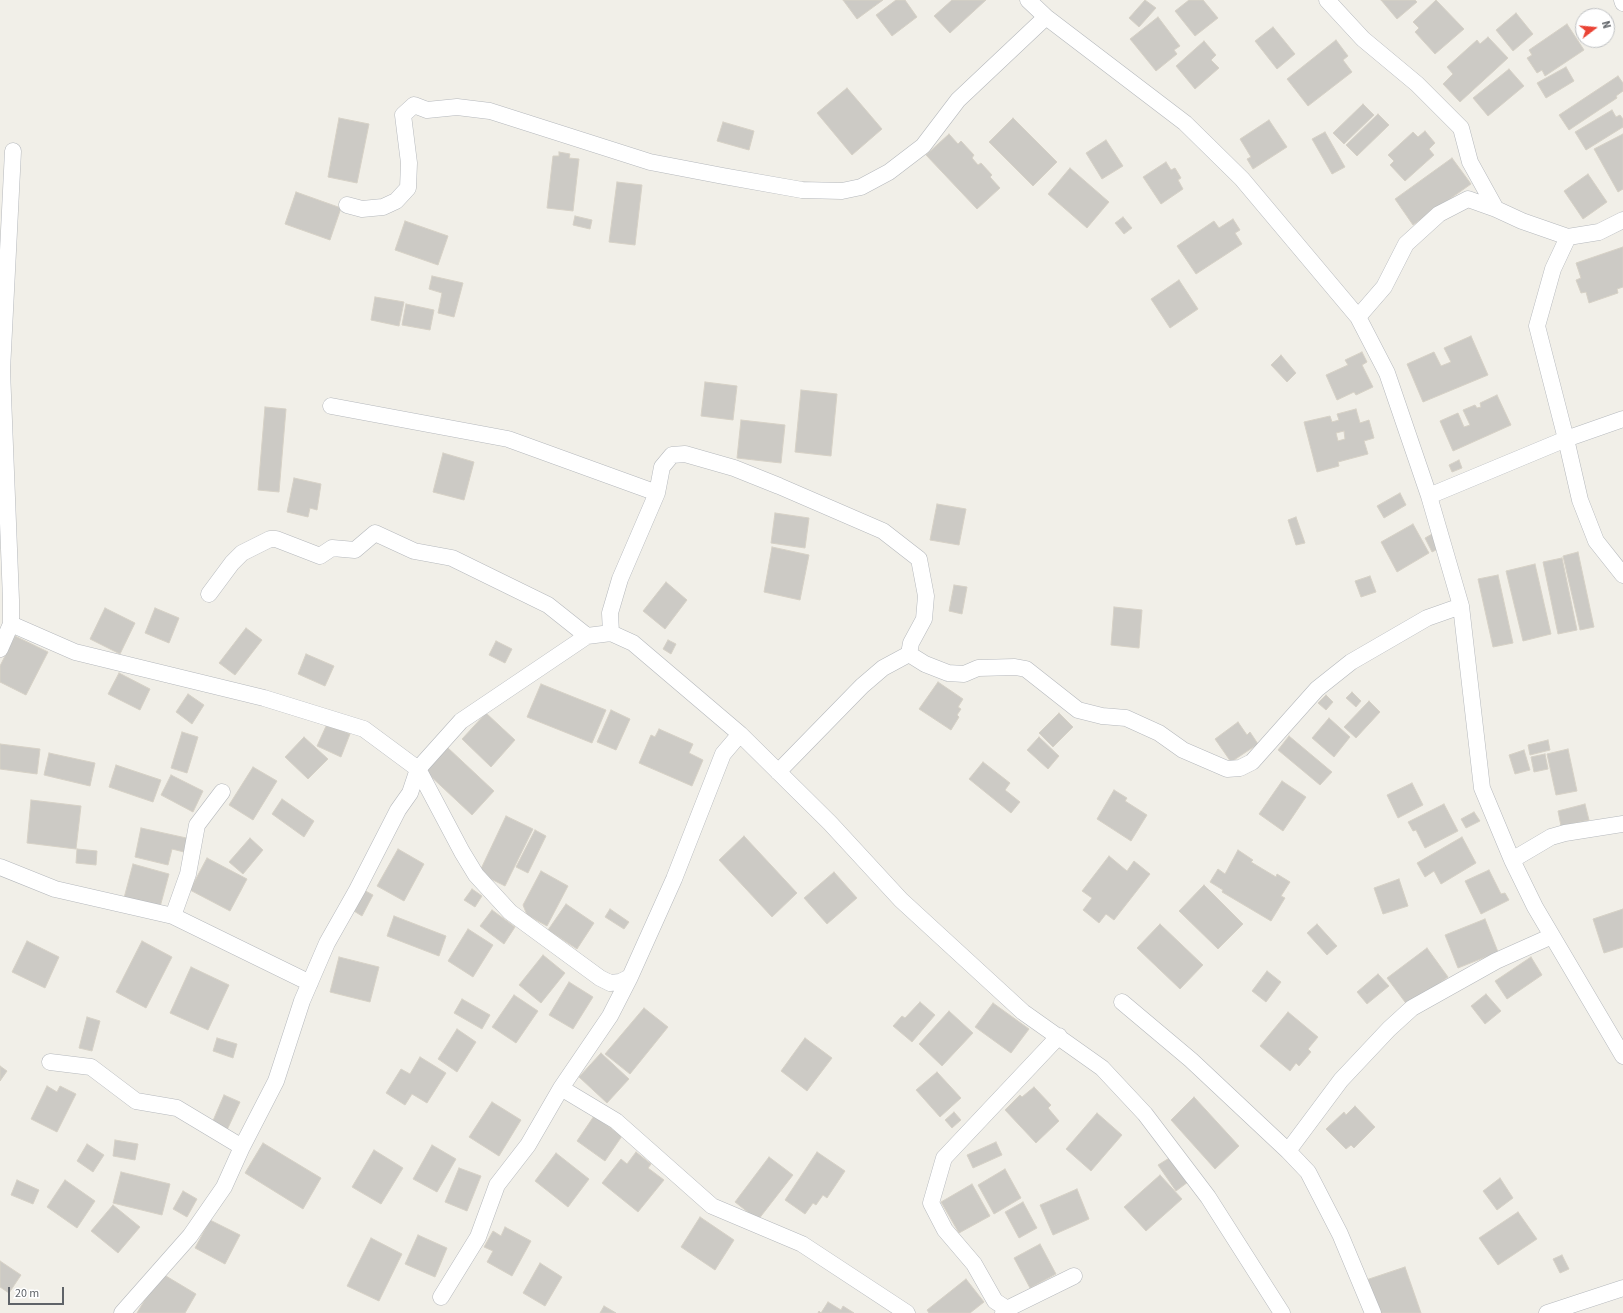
<!DOCTYPE html>
<html>
<head>
<meta charset="utf-8">
<style>
	body { margin:0 }
	#map { position:relative; width:1623px; height:1313px; overflow:hidden; background:#f1efe8; font-family:"Source Sans 3",sans-serif }
	canvas { display:block }
	.north { position:absolute; left:1575px; top:8px; width:40px; height:40px; box-sizing:border-box; background:#fff; border:1px solid #bfc1c3; border-radius:50%; rotate:74deg; font-size:11px; font-weight:700; line-height:16px; text-align:center; color:#5f6368 }
	.north::after { content:''; display:block; margin:auto; width:14px; height:18px; background:#ea4335; clip-path:polygon(50% 0,100% 100%,50% 72%,0 100%) }
	.scale { position:absolute; left:8px; top:1287px; width:56px; height:18px; box-sizing:border-box; border:2px solid #5f6368; border-top:0; padding-left:5px; font-size:12px; line-height:14px; white-space:nowrap; color:#5f6368; -webkit-text-stroke:3px #fff; paint-order:stroke }
</style>
</head>
<body>
<div id="map">
<canvas width="1623" height="1313"></canvas>
<div class="north">N</div>
<div class="scale">20 m</div>
</div>
<script>
const c = document.querySelector('canvas').getContext('2d');
c.lineJoin = 'round';
function fillPath(path, color) {
  c.fillStyle = color;
  c.fill(path, 'evenodd');
}
function poly(rows) {
  const path = new Path2D();
  for (const r of rows) {
    path.moveTo(r[0], r[1]);
    for (let i = 2; i < r.length; i += 2) path.lineTo(r[i], r[i + 1]);
  }
  return path;
}
function stroke(path, color, width, dash) {
  c.strokeStyle = color;
  c.lineWidth = width;
  c.lineCap = dash ? 'butt' : 'round';
  c.setLineDash(dash || []);
  c.stroke(path);
}
const building = poly([
	[843,0,883,0,857,19,843,0],
	[896,0,905,0,917,17,892,36,876,15,896,0],
	[952,0,986,0,950,33,934,16,952,0],
	[1145,0,1156,8,1139,27,1129,18,1145,0],
	[1189,0,1203,0,1218,18,1195,36,1175,11,1189,0],
	[1381,0,1415,0,1417,2,1397,19,1381,0],
	[1436,0,1464,29,1435,54,1415,32,1419,28,1413,22,1436,0],
	[1516,13,1533,34,1513,51,1496,30,1516,13],
	[1158,17,1180,46,1174,50,1177,54,1156,71,1130,39,1158,17],
	[1567,24,1584,50,1545,76,1542,70,1537,73,1527,58,1532,55,1529,50,1567,24],
	[1273,27,1295,54,1277,69,1255,41,1273,27],
	[1488,37,1508,58,1460,102,1443,84,1453,74,1447,67,1477,40,1480,44,1488,37],
	[1336,40,1348,56,1343,60,1352,72,1308,106,1287,79,1336,40],
	[1204,41,1216,55,1211,60,1219,68,1195,89,1176,66,1204,41],
	[1566,67,1574,81,1546,98,1537,83,1566,67],
	[1509,69,1524,86,1488,116,1473,98,1509,69],
	[1618,76,1623,83,1623,91,1616,96,1617,98,1569,130,1559,115,1618,76],
	[847,88,882,129,852,155,817,113,847,88],
	[1363,104,1374,115,1344,144,1333,133,1363,104],
	[1612,110,1616,117,1620,115,1623,119,1623,127,1586,150,1575,132,1612,110],
	[1378,114,1389,125,1357,156,1346,145,1378,114],
	[339,118,369,124,357,183,328,177,339,118],
	[1013,118,1057,162,1033,186,989,142,1013,118],
	[1269,120,1287,147,1253,169,1247,159,1251,157,1240,139,1269,120],
	[723,122,754,131,749,150,717,141,723,122],
	[1425,131,1435,143,1429,149,1434,155,1405,181,1390,165,1394,161,1388,155,1413,132,1418,137,1425,131],
	[1325,132,1345,167,1332,174,1312,139,1325,132],
	[949,134,958,144,961,141,974,155,972,158,978,165,981,163,992,175,990,177,1000,188,977,209,926,155,949,134],
	[1623,134,1623,189,1618,192,1594,149,1623,134],
	[1106,140,1123,166,1102,179,1086,153,1106,140],
	[559,152,570,154,569,158,579,159,573,211,547,208,553,156,559,156,559,152],
	[1452,158,1471,184,1413,225,1395,199,1452,158],
	[1166,162,1171,170,1175,168,1181,178,1178,180,1183,189,1161,204,1143,177,1166,162],
	[1070,168,1109,202,1087,228,1048,194,1070,168],
	[1588,174,1607,202,1583,219,1564,191,1588,174],
	[617,182,642,185,635,245,609,242,617,182],
	[296,192,341,208,330,240,285,224,296,192],
	[575,216,592,220,590,229,573,225,575,216],
	[1123,217,1132,228,1124,234,1115,223,1123,217],
	[1233,219,1240,230,1235,233,1242,244,1196,274,1177,246,1214,221,1219,228,1233,219],
	[405,221,448,236,438,265,395,250,405,221],
	[1623,247,1623,287,1617,289,1618,293,1589,303,1586,292,1581,293,1576,280,1581,278,1576,263,1623,247],
	[432,276,463,283,454,317,438,313,442,293,429,289,432,276],
	[1179,280,1198,309,1170,328,1151,299,1179,280],
	[375,297,404,302,399,326,371,320,375,297],
	[406,304,434,310,430,330,402,325,406,304],
	[1471,336,1488,375,1423,402,1407,364,1434,352,1441,366,1451,362,1444,348,1471,336],
	[1362,352,1367,362,1362,365,1373,387,1356,395,1354,392,1337,400,1326,375,1348,365,1345,360,1362,352],
	[1281,355,1296,373,1287,382,1271,365,1281,355],
	[705,382,737,386,733,420,701,416,705,382],
	[801,390,837,394,831,456,795,452,801,390],
	[1497,395,1511,425,1453,451,1440,421,1458,413,1464,427,1470,425,1463,410,1475,405,1477,408,1481,407,1480,403,1497,395],
	[265,407,286,409,279,492,258,490,265,407],
	[1356,409,1360,423,1369,420,1374,438,1364,441,1368,454,1338,462,1339,466,1317,472,1304,422,1330,416,1332,422,1339,420,1337,414,1356,409],
	[1344,431,1345,439,1338,441,1336,433,1344,431],
	[741,420,785,425,781,463,737,458,741,420],
	[443,453,474,462,464,500,433,492,443,453],
	[1459,460,1462,468,1452,472,1449,465,1459,460],
	[294,478,321,484,317,510,310,508,308,517,287,512,294,478],
	[1400,493,1406,505,1384,518,1377,506,1400,493],
	[937,504,966,509,959,545,930,540,937,504],
	[775,513,809,518,805,548,771,543,775,513],
	[1296,517,1305,543,1296,545,1288,520,1296,517],
	[1413,524,1429,553,1397,572,1381,542,1413,524],
	[1434,533,1442,547,1432,552,1425,538,1434,533],
	[772,547,809,555,800,600,764,592,772,547],
	[1578,552,1594,627,1580,630,1563,556,1578,552],
	[1562,558,1577,630,1558,634,1543,562,1562,558],
	[1535,564,1551,634,1523,641,1506,571,1535,564],
	[1498,575,1513,643,1493,647,1478,579,1498,575],
	[1370,576,1376,592,1361,597,1355,581,1370,576],
	[666,582,687,600,665,629,643,611,666,582],
	[954,585,967,587,962,614,949,611,954,585],
	[1114,607,1142,610,1139,648,1111,645,1114,607],
	[105,608,135,623,120,654,90,639,105,608],
	[155,608,179,618,169,643,145,633,155,608],
	[246,628,262,640,235,675,219,663,246,628],
	[15,636,48,652,26,695,0,682,0,666,15,636],
	[668,640,676,644,671,654,663,649,668,640],
	[496,641,512,649,505,663,489,655,496,641],
	[306,654,334,666,325,686,298,674,306,654],
	[119,673,150,689,140,710,108,694,119,673],
	[938,682,963,699,958,707,961,709,957,715,959,717,951,730,919,709,938,682],
	[541,684,606,710,592,743,527,717,541,684],
	[1352,692,1361,701,1356,707,1346,698,1352,692],
	[188,694,204,705,192,724,176,712,188,694],
	[1326,695,1333,702,1326,710,1318,703,1326,695],
	[1369,701,1380,712,1356,738,1344,727,1369,701],
	[611,710,630,719,616,750,597,742,611,710],
	[486,713,515,740,491,767,462,739,486,713],
	[1059,713,1073,727,1053,747,1039,733,1059,713],
	[1329,718,1350,737,1334,757,1312,738,1329,718],
	[1238,722,1247,735,1250,732,1258,744,1231,762,1215,739,1238,722],
	[327,724,350,734,341,757,317,746,327,724],
	[659,729,693,744,689,753,703,760,692,786,639,763,651,735,655,737,659,729],
	[182,732,198,737,187,773,171,768,182,732],
	[1289,736,1332,772,1320,785,1278,750,1289,736],
	[304,737,328,759,308,779,285,757,304,737],
	[1039,737,1059,756,1048,769,1027,750,1039,737],
	[1548,740,1550,750,1530,755,1528,745,1548,740],
	[0,744,40,749,37,774,0,769,0,744],
	[447,747,494,791,472,815,425,771,447,747],
	[1568,749,1577,791,1556,795,1547,754,1568,749],
	[1524,750,1530,770,1515,774,1509,755,1524,750],
	[49,753,95,763,90,786,44,775,49,753],
	[1545,754,1548,769,1534,772,1531,757,1545,754],
	[983,762,1010,783,1005,790,1020,802,1011,813,969,779,983,762],
	[116,765,161,780,153,802,109,787,116,765],
	[253,767,277,781,253,820,229,805,253,767],
	[171,775,203,791,193,812,161,795,171,775],
	[1282,781,1306,797,1283,831,1259,814,1282,781],
	[1412,783,1423,805,1398,818,1387,795,1412,783],
	[1114,790,1127,798,1125,801,1147,815,1131,841,1097,819,1114,790],
	[282,799,314,821,304,837,272,814,282,799],
	[31,800,81,806,76,849,27,843,31,800],
	[1444,804,1458,831,1425,848,1416,830,1413,831,1408,822,1444,804],
	[1585,804,1589,820,1561,826,1558,811,1585,804],
	[1474,812,1480,821,1466,828,1461,819,1474,812],
	[506,816,533,829,505,886,479,873,506,816],
	[141,828,191,839,188,853,172,849,168,865,135,857,141,828],
	[535,830,546,836,528,873,516,867,535,830],
	[744,836,797,893,772,917,719,860,744,836],
	[1462,837,1476,863,1441,884,1434,871,1425,877,1417,863,1462,837],
	[250,838,263,850,243,874,229,862,250,838],
	[77,849,97,851,96,865,76,863,77,849],
	[398,849,424,864,404,901,377,886,398,849],
	[1238,850,1253,860,1251,862,1276,877,1277,874,1290,882,1281,896,1285,898,1271,921,1222,892,1223,890,1210,882,1218,869,1225,874,1238,850],
	[1109,856,1127,871,1134,861,1150,874,1114,920,1106,914,1099,923,1083,910,1092,898,1082,891,1109,856],
	[207,858,247,879,230,911,190,890,207,858],
	[133,864,169,874,160,907,124,898,133,864],
	[1489,870,1501,894,1505,893,1509,900,1481,914,1465,881,1489,870],
	[541,871,568,886,547,926,527,915,523,905,541,871],
	[834,872,857,898,827,924,804,898,834,872],
	[1399,879,1408,906,1383,914,1374,888,1399,879],
	[1204,885,1243,924,1218,949,1179,911,1204,885],
	[360,888,373,895,362,916,349,908,360,888],
	[472,889,482,896,475,907,464,900,472,889],
	[566,904,594,923,577,949,548,930,566,904],
	[610,909,629,922,624,929,605,917,610,909],
	[1623,909,1623,947,1604,953,1593,919,1623,909],
	[492,910,515,927,504,944,480,926,492,910],
	[394,916,446,936,439,956,387,936,394,916],
	[1485,919,1498,952,1458,968,1445,935,1485,919],
	[1160,924,1203,965,1180,989,1137,948,1160,924],
	[1317,924,1337,946,1327,955,1307,933,1317,924],
	[468,929,493,945,473,977,448,961,468,929],
	[27,941,59,957,45,988,12,972,27,941],
	[142,941,172,957,146,1008,116,992,142,941],
	[1427,948,1448,977,1408,1006,1387,978,1427,948],
	[543,955,565,973,541,1003,519,985,543,955],
	[339,957,379,967,370,1002,330,992,339,957],
	[1531,957,1542,975,1507,999,1495,981,1531,957],
	[191,967,229,985,208,1030,170,1013,191,967],
	[1267,971,1281,982,1266,1002,1252,991,1267,971],
	[1378,974,1389,986,1367,1004,1357,992,1378,974],
	[569,982,593,997,573,1029,549,1015,569,982],
	[1486,994,1501,1011,1485,1024,1471,1006,1486,994],
	[514,995,538,1011,516,1043,492,1027,514,995],
	[462,999,490,1015,482,1029,454,1013,462,999],
	[920,1002,935,1015,912,1042,893,1026,902,1016,905,1018,920,1002],
	[993,1003,1029,1029,1011,1053,975,1027,993,1003],
	[644,1008,668,1027,630,1074,605,1054,644,1008],
	[949,1011,973,1033,942,1066,919,1044,949,1011],
	[1288,1012,1318,1037,1308,1049,1311,1052,1299,1066,1296,1063,1290,1071,1260,1046,1288,1012],
	[87,1017,100,1021,92,1051,79,1048,87,1017],
	[457,1029,476,1042,457,1072,438,1059,457,1029],
	[217,1038,237,1044,233,1058,213,1051,217,1038],
	[805,1038,832,1058,807,1091,781,1071,805,1038],
	[601,1053,629,1079,607,1103,579,1077,601,1053],
	[420,1057,446,1073,427,1103,412,1094,405,1105,386,1093,401,1069,410,1074,420,1057],
	[0,1066,7,1071,0,1081,0,1066],
	[937,1072,961,1098,940,1117,916,1090,937,1072],
	[47,1086,57,1092,60,1086,76,1094,57,1132,31,1119,47,1086],
	[1034,1087,1051,1105,1048,1108,1059,1121,1036,1143,1005,1110,1020,1095,1022,1097,1034,1087],
	[224,1095,240,1102,227,1130,212,1123,224,1095],
	[1194,1097,1239,1146,1215,1169,1171,1120,1194,1097],
	[492,1102,521,1120,499,1156,469,1137,492,1102],
	[1355,1106,1375,1127,1354,1148,1351,1145,1346,1149,1326,1129,1344,1112,1346,1115,1355,1106],
	[954,1112,961,1120,952,1128,945,1120,954,1112],
	[1097,1113,1122,1135,1091,1171,1066,1149,1097,1113],
	[594,1116,622,1136,605,1161,577,1141,594,1116],
	[115,1140,138,1144,135,1160,113,1156,115,1140],
	[996,1142,1002,1155,973,1168,967,1155,996,1142],
	[263,1143,321,1178,303,1209,245,1173,263,1143],
	[87,1144,104,1155,93,1172,77,1161,87,1144],
	[432,1145,456,1159,437,1192,413,1179,432,1145],
	[374,1150,403,1168,381,1204,352,1187,374,1150],
	[636,1152,651,1164,648,1168,664,1180,638,1212,602,1183,621,1159,627,1164,636,1152],
	[817,1152,845,1171,827,1198,823,1195,816,1205,813,1203,805,1214,785,1200,817,1152],
	[556,1153,589,1179,568,1207,535,1181,556,1153],
	[769,1157,793,1175,758,1220,735,1202,769,1157],
	[1171,1157,1188,1182,1176,1191,1158,1165,1171,1157],
	[459,1168,481,1176,467,1211,445,1202,459,1168],
	[1005,1169,1021,1198,994,1214,978,1185,1005,1169],
	[121,1172,170,1184,162,1215,113,1203,121,1172],
	[1160,1175,1182,1199,1146,1231,1124,1207,1160,1175],
	[1500,1178,1513,1198,1497,1210,1483,1191,1500,1178],
	[17,1180,39,1190,33,1204,11,1195,17,1180],
	[65,1180,95,1201,77,1228,47,1207,65,1180],
	[972,1184,990,1216,959,1233,941,1202,972,1184],
	[1077,1189,1089,1219,1053,1235,1040,1205,1077,1189],
	[183,1191,197,1199,187,1217,173,1209,183,1191],
	[1023,1202,1037,1228,1019,1238,1005,1212,1023,1202],
	[113,1205,140,1227,118,1253,91,1231,113,1205],
	[1518,1212,1537,1239,1498,1265,1479,1238,1518,1212],
	[700,1217,734,1240,715,1270,681,1247,700,1217],
	[210,1220,240,1235,225,1264,195,1248,210,1220],
	[505,1227,531,1241,512,1276,487,1262,493,1251,484,1247,493,1231,501,1236,505,1227],
	[418,1235,447,1248,435,1277,405,1264,418,1235],
	[371,1238,402,1254,379,1301,347,1286,371,1238],
	[1040,1244,1056,1274,1030,1288,1014,1258,1040,1244],
	[1562,1255,1569,1269,1560,1273,1553,1259,1562,1255],
	[0,1261,21,1275,9,1293,0,1287,0,1261],
	[540,1263,562,1277,545,1306,523,1293,540,1263],
	[1405,1267,1421,1313,1377,1313,1366,1280,1405,1267],
	[161,1273,196,1294,185,1313,137,1313,161,1273],
	[966,1279,984,1302,970,1313,929,1313,927,1310,966,1279],
	[828,1302,841,1310,843,1306,854,1313,818,1313,819,1311,821,1313,828,1302],
	[604,1306,616,1313,600,1313,604,1306]
]);
fillPath(building, '#cccac5');
stroke(building, '#d6d1c6', 1);
const minor = poly([
	[1028,0,1046,17,1185,123,1242,179,1358,317,1387,373,1429,496,1461,606,1482,788,1512,860,1535,907,1623,1056],
	[1327,0,1363,39,1417,84,1461,128,1470,162,1496,209,1522,221,1568,237,1599,232,1623,220],
	[1622,0,1623,3],
	[347,205,362,209,383,207,396,201,408,188,409,163,403,115,414,105,427,110,457,107,490,111,650,162,723,176,802,190,842,191,861,187,889,172,923,146,958,100,1046,17],
	[1568,237,1553,269,1537,326,1566,439,1580,500,1596,541,1623,575],
	[1358,317,1384,287,1406,244,1439,214,1468,199,1496,209],
	[331,406,508,439,657,493],
	[1429,496,1566,439,1623,419],
	[209,594,232,563,242,553,270,539,276,539,320,556,332,548,355,550,375,533,414,551,452,558,548,605,587,636],
	[11,624,75,652,264,698,364,729,418,769,462,852,476,875,510,912,600,978,610,983,620,982,630,977],
	[611,633,610,613,620,579,657,493,662,467,672,455,685,454,734,468,779,486,883,531,919,559,926,596,924,619,911,643,909,654],
	[0,649,11,624,11,600,2,370,13,151],
	[909,654,925,664,948,673,964,674,978,668,1015,667,1026,669,1078,710,1102,716,1126,718,1159,733,1183,750,1227,769,1240,768,1252,762,1317,689,1351,662,1427,618,1461,606],
	[778,772,862,686,883,668,909,654],
	[1512,860,1551,837,1565,833,1623,824],
	[0,867,55,889,173,916,310,983],
	[173,916,188,874,197,825,222,792],
	[1122,1002,1191,1060,1288,1151,1308,1172,1340,1234,1373,1313],
	[50,1062,91,1067,136,1101,177,1108,242,1147],
	[561,1088,616,1121,712,1206,802,1244,907,1313],
	[1288,1151,1341,1080,1389,1029,1412,1008,1496,961,1552,936],
	[441,1297,478,1237,497,1185,528,1145,561,1088,610,1016,630,977,674,879,723,754,740,734],
	[1007,1309,995,1301,974,1264,945,1230,931,1203,944,1158,1059,1036],
	[122,1313,190,1236,224,1187,242,1147,276,1081,302,1001,327,943,357,890,398,810,410,793,418,769,461,721,587,636,611,633,633,643,740,734,830,823,901,900,1023,1012,1102,1068,1145,1114,1208,1197,1282,1313],
	[1003,1313,1007,1309,1074,1276],
	[1547,1313,1623,1288]
]);
stroke(minor, '#b5b8bc', 17);
stroke(minor, '#fff', 16);
</script>
</body>
</html>
